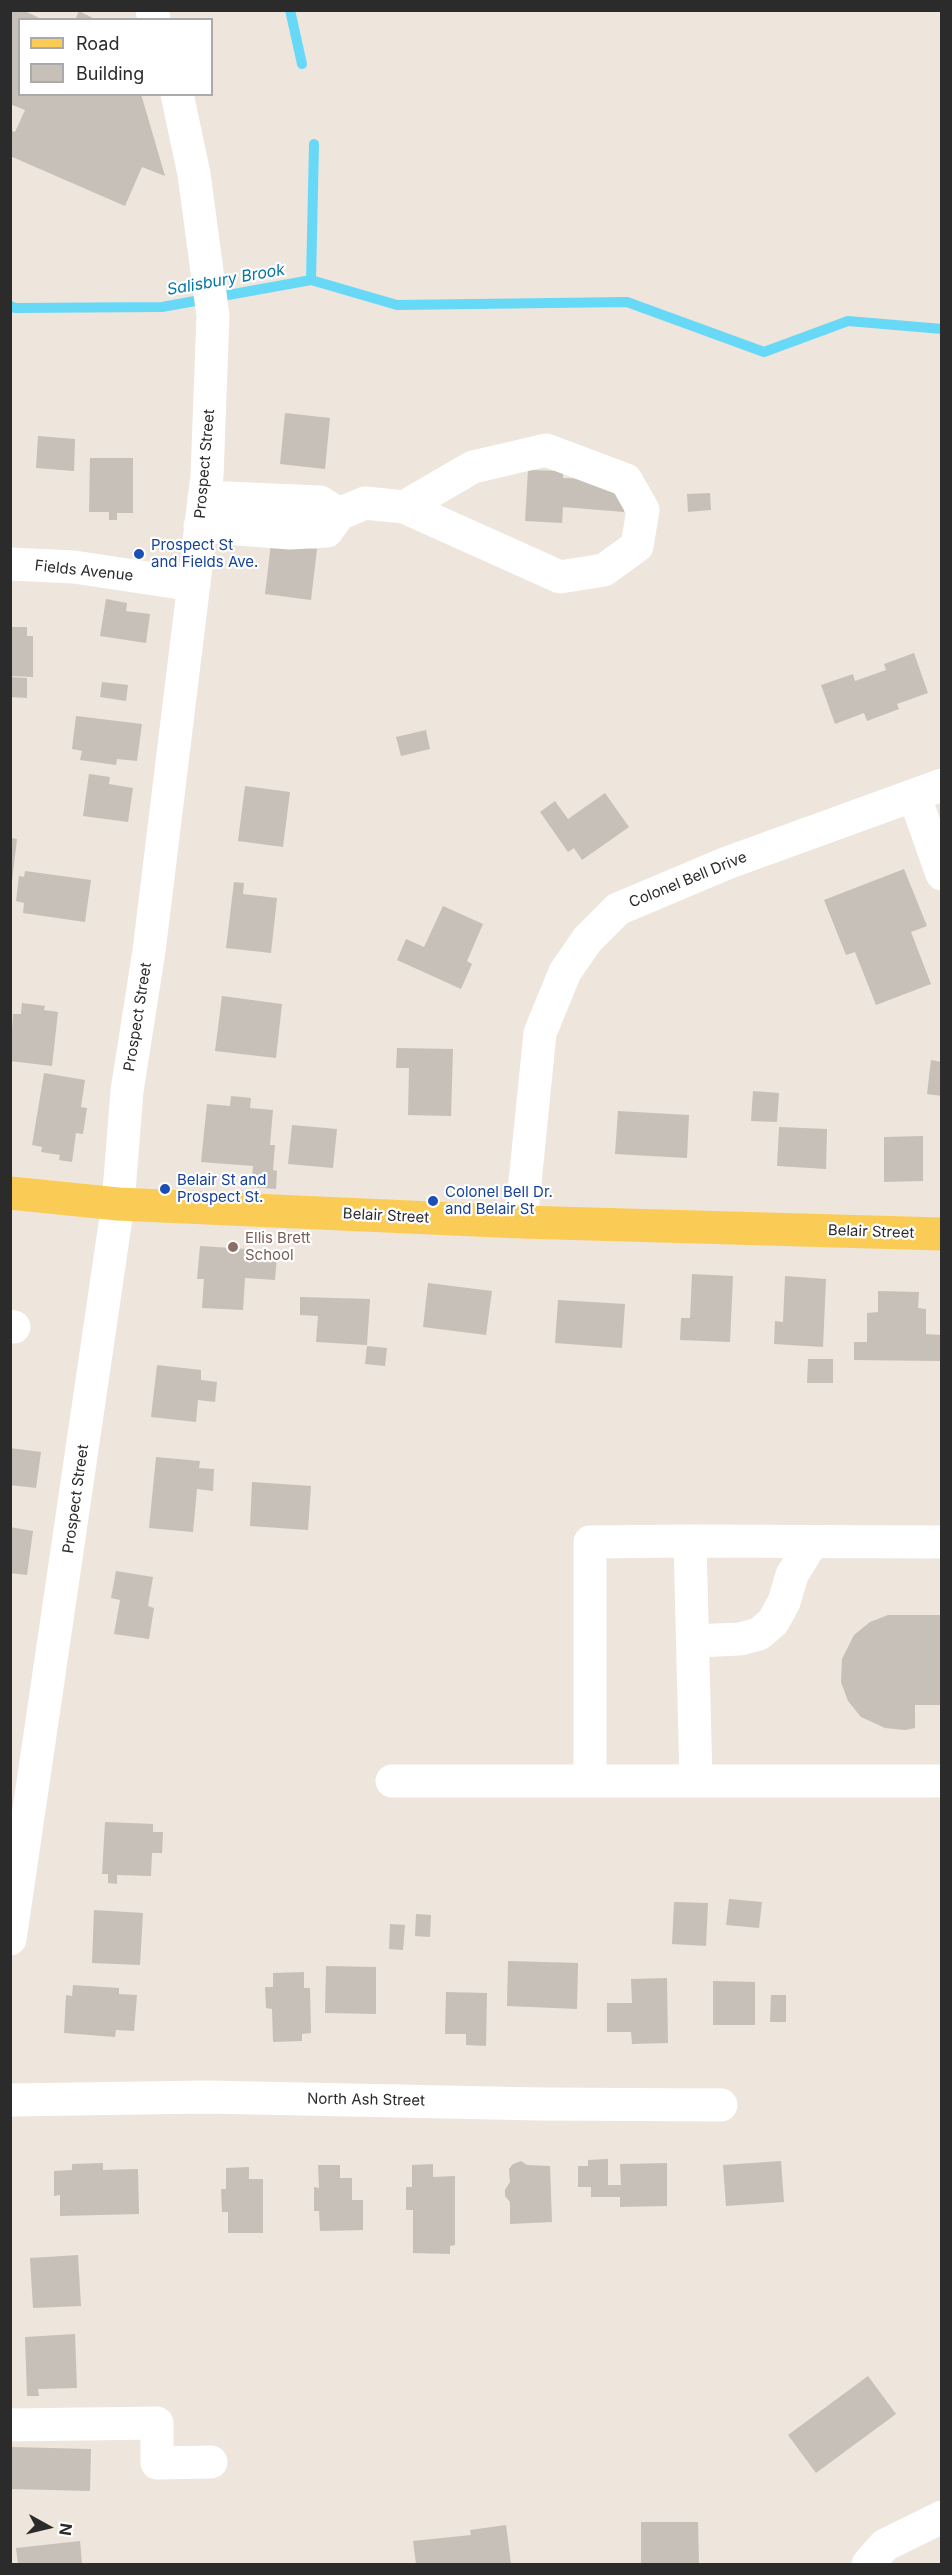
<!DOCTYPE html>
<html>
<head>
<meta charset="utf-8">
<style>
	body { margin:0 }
	#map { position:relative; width:952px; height:2575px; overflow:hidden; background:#eee5dc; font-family:Inter,sans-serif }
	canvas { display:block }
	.frame { position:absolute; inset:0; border:12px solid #2b2b2b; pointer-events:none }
	.legend { position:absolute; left:18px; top:18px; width:195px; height:78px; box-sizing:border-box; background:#fff; border:2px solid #aaa; margin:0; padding:8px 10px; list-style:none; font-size:18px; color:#2b2b2b }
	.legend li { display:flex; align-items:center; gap:12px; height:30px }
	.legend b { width:30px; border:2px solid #aaa }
	.north { position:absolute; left:18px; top:2497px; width:60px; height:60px; -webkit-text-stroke:4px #fff; paint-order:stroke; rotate:98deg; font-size:16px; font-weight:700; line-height:24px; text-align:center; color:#2b2b2b }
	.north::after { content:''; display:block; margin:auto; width:21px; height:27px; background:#2b2b2b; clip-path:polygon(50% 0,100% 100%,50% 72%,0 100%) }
</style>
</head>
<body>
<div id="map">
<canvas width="952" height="2575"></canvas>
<div class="frame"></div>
<ul class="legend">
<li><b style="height:8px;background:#facc55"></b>Road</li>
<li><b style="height:16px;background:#c6c0b8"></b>Building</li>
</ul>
<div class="north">N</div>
</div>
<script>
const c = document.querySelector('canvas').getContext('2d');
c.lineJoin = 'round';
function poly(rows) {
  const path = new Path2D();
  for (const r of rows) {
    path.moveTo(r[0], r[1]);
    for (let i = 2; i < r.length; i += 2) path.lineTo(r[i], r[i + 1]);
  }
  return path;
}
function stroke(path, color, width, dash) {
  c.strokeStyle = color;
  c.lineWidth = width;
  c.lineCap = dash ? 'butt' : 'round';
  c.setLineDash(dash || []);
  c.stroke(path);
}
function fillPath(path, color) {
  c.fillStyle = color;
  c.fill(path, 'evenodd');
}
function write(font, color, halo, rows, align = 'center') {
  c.font = font + ' Inter,sans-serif';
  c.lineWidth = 4.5;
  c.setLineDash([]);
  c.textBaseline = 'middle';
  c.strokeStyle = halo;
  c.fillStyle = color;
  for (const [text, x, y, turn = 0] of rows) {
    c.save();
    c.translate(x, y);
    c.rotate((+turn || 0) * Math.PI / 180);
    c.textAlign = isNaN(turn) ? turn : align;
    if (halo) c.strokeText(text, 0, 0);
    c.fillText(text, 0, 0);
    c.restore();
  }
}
stroke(poly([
	[290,10,302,64],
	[311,280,397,305,627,302,764,352,848,321,942,329],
	[10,306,15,308,162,307,311,280,314,144]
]), '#68d8f7', 10);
fillPath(poly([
	[10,10,23,10,43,20,20,20,20,94,141,94,165,176,142,167,125,206,10,156,10,130,15,132,25,110,10,104],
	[79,11,97,20,75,20],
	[285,413,330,418,325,469,280,464],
	[38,436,75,439,74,471,36,468],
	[90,458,133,458,133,513,117,513,117,520,109,520,109,512,89,512],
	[528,470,563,471,563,478,594,479,626,487,624,512,563,507,562,523,525,521],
	[710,493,711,510,688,512,687,494],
	[271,543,317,549,311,600,265,594],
	[106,599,127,603,126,611,150,614,146,643,100,636],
	[10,627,27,627,27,636,33,636,33,677,10,676],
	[914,653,928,693,897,704,899,709,867,721,864,713,835,724,821,685,853,674,855,681,886,670,884,664],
	[10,677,27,678,27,698,10,697],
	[102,682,128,685,126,701,100,697],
	[76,716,142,724,137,761,117,759,116,765,80,760,82,751,72,749],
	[426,730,430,749,401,756,396,737],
	[89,774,110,777,109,784,133,788,128,822,83,816],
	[245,786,290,792,283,847,238,841],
	[605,793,629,827,582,860,574,848,568,852,540,812,555,801,568,819],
	[10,838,17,839,12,881,10,881],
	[904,869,927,926,911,932,931,984,876,1005,855,952,846,955,824,900],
	[25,871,91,880,85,922,23,913,24,903,16,901,19,876,24,877],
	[234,882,244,883,243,894,277,898,271,953,226,948],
	[443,906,483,924,467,961,472,964,461,989,397,960,406,939,424,947],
	[222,996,282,1004,276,1058,215,1051],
	[22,1003,45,1006,44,1010,58,1012,52,1066,10,1061,13,1014,21,1014],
	[397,1048,453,1049,451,1116,408,1115,409,1068,396,1068],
	[931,1060,942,1062,942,1096,927,1094],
	[44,1073,85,1080,81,1107,87,1108,83,1134,76,1133,72,1162,59,1160,60,1155,41,1152,42,1147,32,1145],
	[753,1091,779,1093,777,1122,751,1121],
	[231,1096,251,1098,250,1108,273,1110,270,1145,275,1145,273,1170,277,1171,276,1189,251,1187,253,1166,201,1162,207,1104,230,1106],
	[618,1111,689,1115,687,1158,615,1154],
	[292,1125,337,1129,333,1168,288,1164],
	[779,1127,827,1129,826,1169,777,1166],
	[923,1136,923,1181,884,1182,884,1137],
	[200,1246,247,1249,247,1254,277,1256,275,1280,245,1278,243,1310,202,1308,204,1279,197,1279],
	[692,1274,733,1276,730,1342,680,1340,681,1318,690,1318],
	[785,1276,826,1279,823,1347,774,1344,775,1321,783,1322],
	[428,1283,492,1291,486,1335,423,1327],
	[878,1291,919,1292,918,1308,926,1309,926,1334,942,1335,942,1361,854,1360,854,1342,867,1342,867,1313,878,1312],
	[300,1297,370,1299,367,1345,316,1342,318,1316,300,1315],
	[558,1300,625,1304,622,1348,555,1343],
	[367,1346,387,1348,385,1366,365,1364],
	[808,1359,833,1359,833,1383,807,1383],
	[157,1365,201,1370,201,1380,217,1382,215,1402,198,1400,196,1422,151,1417],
	[10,1448,41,1452,36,1488,10,1485],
	[156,1457,200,1461,199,1468,214,1469,213,1491,197,1489,193,1532,149,1528],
	[252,1482,311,1486,308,1530,250,1526],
	[10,1527,33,1531,27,1575,10,1573],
	[116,1571,153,1577,148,1606,154,1608,149,1639,114,1634,120,1600,111,1598],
	[888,1615,942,1615,942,1705,915,1705,915,1728,905,1730,885,1728,861,1717,848,1701,841,1682,842,1659,854,1635,870,1622],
	[105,1822,153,1824,153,1832,163,1832,162,1853,152,1853,151,1876,117,1875,117,1884,108,1883,108,1874,102,1874],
	[729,1899,762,1902,759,1928,726,1925],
	[674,1902,708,1903,706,1946,672,1944],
	[94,1910,143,1913,140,1965,92,1963],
	[416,1914,431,1915,430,1937,415,1936],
	[390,1924,405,1925,403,1950,389,1949],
	[508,1961,578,1963,577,2009,507,2006],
	[326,1966,376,1967,376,2014,325,2013],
	[304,1972,304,1988,310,1988,311,2033,302,2034,302,2041,273,2042,272,2009,266,2008,265,1987,273,1987,273,1973],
	[667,1978,668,2043,632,2044,631,2032,607,2032,607,2003,632,2003,631,1979],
	[713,1981,755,1982,755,2025,713,2025],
	[73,1985,119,1988,119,1994,137,1995,134,2031,116,2030,115,2037,64,2033,66,1995,72,1996],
	[446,1992,487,1993,486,2046,466,2045,466,2034,445,2034],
	[771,1995,786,1995,786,2022,770,2022],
	[608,2159,608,2185,621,2185,620,2164,667,2163,667,2206,620,2207,620,2197,591,2197,591,2187,578,2187,578,2166,588,2166,588,2160],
	[521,2161,527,2165,550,2166,552,2222,510,2224,510,2202,505,2196,505,2190,510,2182,509,2169,513,2164],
	[781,2161,784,2202,726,2206,723,2165],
	[103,2163,103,2170,138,2169,139,2214,60,2216,60,2195,54,2196,54,2171,72,2170,72,2164],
	[433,2164,433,2177,455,2176,455,2245,450,2246,450,2254,413,2253,413,2210,406,2210,406,2187,412,2187,412,2165],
	[318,2165,340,2165,340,2178,352,2178,352,2200,363,2200,363,2230,320,2231,319,2211,314,2211,314,2187,319,2188],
	[249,2167,249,2179,263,2179,263,2233,228,2233,228,2212,222,2212,221,2189,226,2189,226,2168],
	[78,2255,81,2306,33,2308,30,2258],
	[75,2334,77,2388,38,2389,39,2396,27,2396,25,2337],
	[868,2376,896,2414,816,2473,788,2435],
	[10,2447,91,2449,90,2491,10,2489],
	[641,2522,698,2522,699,2564,641,2564],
	[506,2525,511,2564,416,2564,413,2541,471,2535,470,2530],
	[80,2541,82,2564,18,2564,16,2548]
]), '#c6c0b8');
stroke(poly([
	[152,10,154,20],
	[204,497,320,502,339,514,365,503,404,507,560,577,604,570,637,546,643,510,626,480,546,450,473,467,404,507],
	[200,526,290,533,327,531,339,514],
	[10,564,74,567,194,585],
	[914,795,942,874],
	[521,1222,540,1033,565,972,587,940,618,909,727,863,942,785],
	[10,1326,14,1327],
	[942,1542,690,1541,696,1781,942,1781],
	[693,1641,740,1639,759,1634,773,1622,784,1602,792,1575,812,1542],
	[392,1781,696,1781],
	[590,1781,590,1542,690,1541],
	[10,1939,118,1204,127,1091,149,951,207,476,213,316,194,174,177,94],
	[10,2100,206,2097,540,2104,721,2105],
	[10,2425,157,2423,157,2463,211,2462],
	[868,2564,885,2545,942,2517]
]), '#fff', 33);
stroke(poly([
	[10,1193,118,1204,521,1222,942,1234]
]), '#facc55', 33);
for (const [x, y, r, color] of [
	[139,554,6,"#1a4fb4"],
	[165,1189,6,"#1a4fb4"],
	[433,1201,6,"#1a4fb4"],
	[233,1247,6,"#8d6e63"]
]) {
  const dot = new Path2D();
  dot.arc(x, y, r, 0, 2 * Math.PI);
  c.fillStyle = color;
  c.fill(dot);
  stroke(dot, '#fff', 2);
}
write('15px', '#2b2b2b', '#fff', [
	["Prospect Street",205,464,-85],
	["Fields Avenue",84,571,6],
	["Colonel Bell Drive",688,880,-22],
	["Prospect Street",138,1017,-81],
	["Belair Street",386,1216,3],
	["Belair Street",871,1232,2],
	["Prospect Street",76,1499,-82],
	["North Ash Street",366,2100,1]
]);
write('15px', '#164399', '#fff', [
	["Prospect St",151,545],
	["and Fields Ave.",151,562],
	["Belair St and",177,1180],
	["Prospect St.",177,1197],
	["Colonel Bell Dr.",445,1192],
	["and Belair St",445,1209]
], 'left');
write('15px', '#785e54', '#fff', [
	["Ellis Brett",245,1238],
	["School",245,1255]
], 'left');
write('italic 16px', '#0476a6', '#fff', [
	["Salisbury Brook",226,280,-10]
]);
</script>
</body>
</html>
